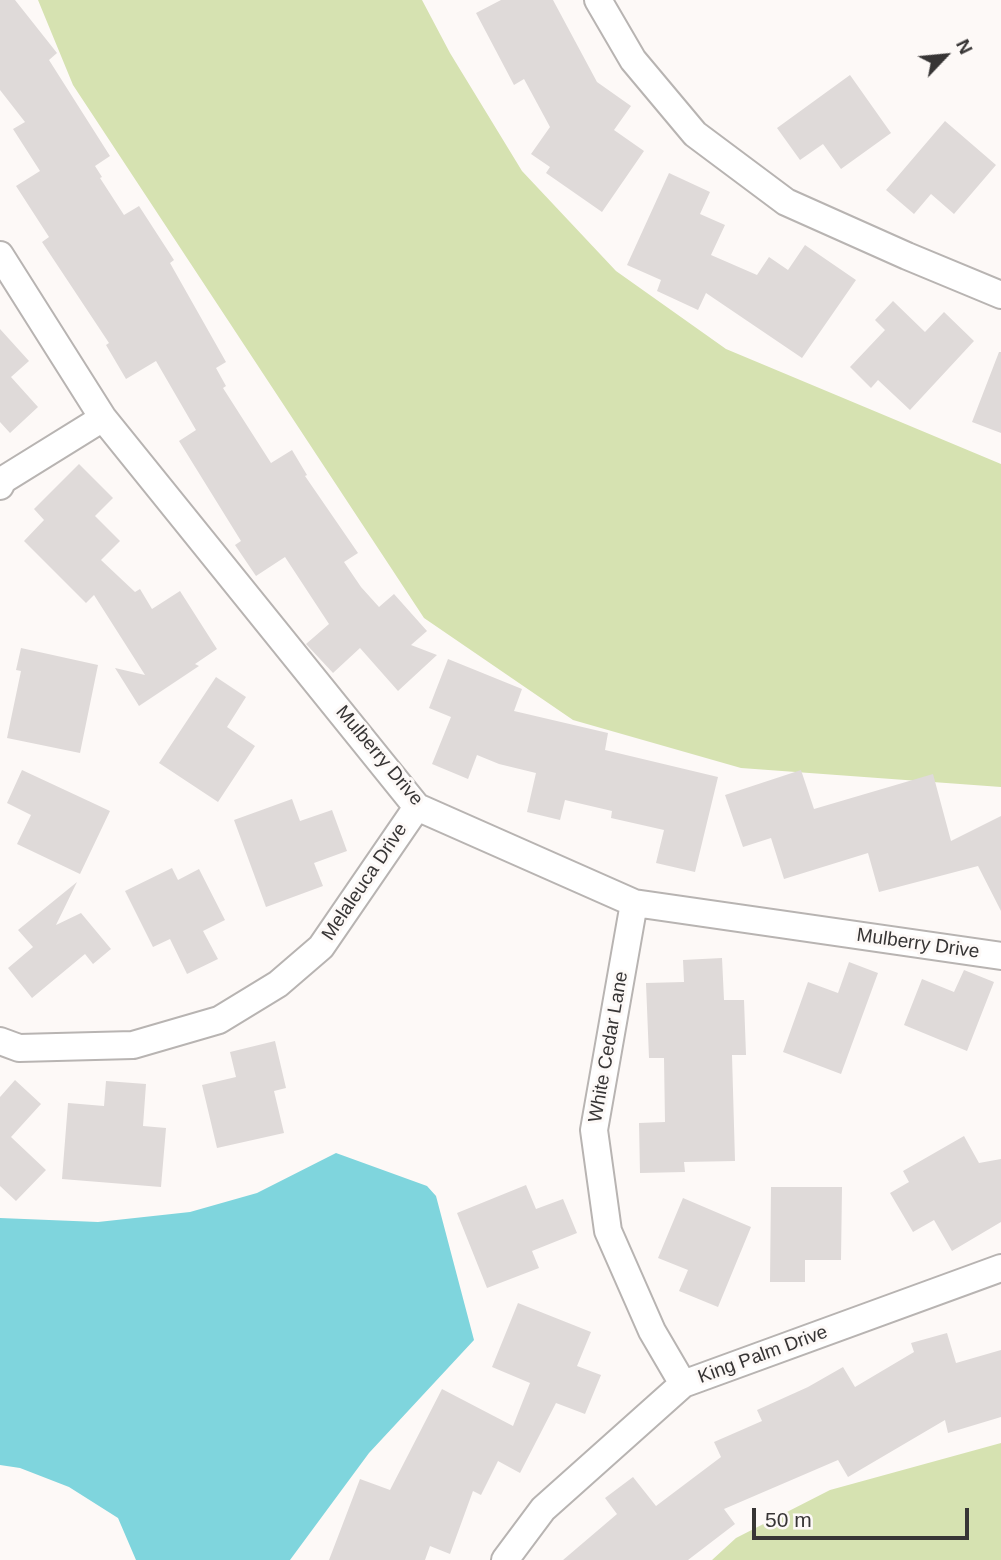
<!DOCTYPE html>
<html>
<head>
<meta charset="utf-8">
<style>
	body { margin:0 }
	#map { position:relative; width:1001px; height:1560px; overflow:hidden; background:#fdf9f7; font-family:Helvetica,sans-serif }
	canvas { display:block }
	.north { position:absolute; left:910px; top:21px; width:70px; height:70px; -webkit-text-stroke:5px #fdf9f7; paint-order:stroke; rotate:64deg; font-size:19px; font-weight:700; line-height:28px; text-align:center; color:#373535 }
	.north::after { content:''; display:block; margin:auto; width:24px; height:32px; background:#373535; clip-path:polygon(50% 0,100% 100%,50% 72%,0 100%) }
	.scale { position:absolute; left:752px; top:1508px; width:217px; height:32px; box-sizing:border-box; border:4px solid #373535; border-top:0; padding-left:9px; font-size:21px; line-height:24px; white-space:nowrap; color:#373535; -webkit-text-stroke:5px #fdf9f7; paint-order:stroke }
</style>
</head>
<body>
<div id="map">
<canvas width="1001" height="1560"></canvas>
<div class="north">N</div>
<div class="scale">50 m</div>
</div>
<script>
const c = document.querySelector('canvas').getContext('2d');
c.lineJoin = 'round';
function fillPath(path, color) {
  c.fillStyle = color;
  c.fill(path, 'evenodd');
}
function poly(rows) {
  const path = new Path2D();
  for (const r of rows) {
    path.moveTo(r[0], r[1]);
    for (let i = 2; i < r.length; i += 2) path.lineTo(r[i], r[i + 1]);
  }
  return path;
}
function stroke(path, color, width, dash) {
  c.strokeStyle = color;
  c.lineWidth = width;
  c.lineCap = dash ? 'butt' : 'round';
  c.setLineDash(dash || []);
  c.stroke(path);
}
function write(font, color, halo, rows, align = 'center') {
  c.font = font + ' Helvetica,sans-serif';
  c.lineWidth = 6;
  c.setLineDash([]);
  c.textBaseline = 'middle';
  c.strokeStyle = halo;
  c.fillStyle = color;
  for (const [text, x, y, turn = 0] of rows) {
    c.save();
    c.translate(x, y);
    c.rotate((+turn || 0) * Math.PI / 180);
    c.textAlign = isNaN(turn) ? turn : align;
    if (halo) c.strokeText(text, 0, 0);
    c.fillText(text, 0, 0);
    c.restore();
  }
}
fillPath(poly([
	[38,0,422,0,450,53,522,171,616,271,726,349,1001,464,1001,787,741,768,573,720,424,618,73,85],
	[1001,1443,1001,1560,712,1560,736,1538,830,1490]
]), '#d6e2b1');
fillPath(poly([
	[336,1153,427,1186,436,1196,474,1340,369,1453,290,1560,136,1560,118,1518,69,1487,20,1468,0,1465,0,1218,98,1222,190,1212,257,1193]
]), '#7fd5dd');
fillPath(poly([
	[0,0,15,0,57,53,49,60,110,156,95,166,102,177,100,178,124,215,139,206,174,260,170,263,226,362,216,368,226,386,223,388,271,463,292,450,307,475,305,476,358,553,344,562,361,587,379,607,394,594,427,631,411,645,437,655,398,691,360,648,333,673,306,644,329,624,285,557,256,576,235,545,241,541,179,441,196,430,156,361,126,379,106,345,109,343,42,242,49,237,16,186,40,171,13,129,25,122,0,90],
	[501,0,553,0,597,82,631,106,614,130,644,151,602,212,546,173,550,167,531,154,550,127,524,79,514,85,476,13],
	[850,75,891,133,841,169,823,144,800,160,777,128],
	[945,121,996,165,954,214,931,194,914,214,886,190],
	[669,173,710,192,700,214,725,225,711,255,757,275,769,257,788,270,805,245,856,280,802,358,706,293,698,310,657,291,661,280,627,265],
	[893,301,925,332,944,312,974,341,910,410,878,380,871,388,850,367,885,330,875,320],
	[0,329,29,361,11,377,38,407,10,433,0,422],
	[999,352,1001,352,1001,433,972,422],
	[79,464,113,498,95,516,120,541,101,560,135,592,140,589,152,609,180,591,217,649,195,664,199,666,139,706,115,668,145,675,94,595,86,603,24,541,44,520,34,509],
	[21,648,98,665,80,753,7,738,21,671,16,670],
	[448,659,522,689,514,711,608,733,605,750,718,777,695,872,656,863,664,830,611,818,612,811,565,800,560,820,527,812,536,773,499,764,477,755,468,779,432,764,451,717,429,708],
	[216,677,246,697,227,727,255,746,218,802,159,763],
	[22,770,110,811,80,874,17,844,31,815,7,803],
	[801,770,814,809,933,774,951,841,1001,816,1001,911,978,866,879,892,868,853,784,879,771,838,743,847,725,795],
	[292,799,300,821,332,810,347,851,314,863,323,886,266,907,234,820],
	[172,868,178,880,199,869,225,920,203,931,218,959,187,974,170,939,153,947,125,891],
	[77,882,56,925,81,913,111,949,93,964,85,954,32,998,8,968,33,947,18,930],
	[722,958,724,1000,744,1000,746,1055,732,1055,735,1161,684,1162,685,1172,640,1173,639,1123,665,1122,664,1058,649,1058,646,983,684,982,683,960],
	[849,962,878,973,841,1074,783,1052,808,982,838,993],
	[964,970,994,982,967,1051,904,1025,922,979,954,992],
	[275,1041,286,1088,274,1091,284,1133,217,1148,202,1085,236,1077,230,1052],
	[15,1080,41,1104,11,1137,46,1170,16,1201,0,1186,0,1097],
	[106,1081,146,1084,143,1126,166,1128,161,1187,62,1179,68,1103,104,1106],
	[964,1136,979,1163,1001,1159,1001,1222,952,1251,934,1220,913,1232,890,1193,909,1182,903,1171],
	[526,1185,536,1209,563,1199,577,1233,532,1251,539,1268,487,1288,457,1213],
	[771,1187,842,1187,841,1260,805,1260,805,1282,770,1282],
	[683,1198,751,1227,718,1307,679,1291,688,1270,658,1258],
	[518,1303,591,1332,577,1366,601,1375,585,1414,556,1403,520,1473,498,1461,481,1495,473,1491,450,1554,430,1546,425,1560,329,1560,360,1479,390,1490,442,1389,513,1426,530,1383,492,1367],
	[947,1333,956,1363,1001,1350,1001,1417,948,1433,945,1420,848,1477,838,1460,724,1509,735,1524,688,1560,563,1560,617,1514,605,1498,633,1477,656,1506,721,1457,714,1442,762,1421,757,1410,808,1387,843,1367,855,1387,914,1352,911,1343]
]), '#dfdad9');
const minor = poly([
	[598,0,633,60,695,134,786,202,907,256,1001,295],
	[0,255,103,418,417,807,634,903,1001,956],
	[0,486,3,480,103,418],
	[634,903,594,1130,608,1231,652,1331,683,1384],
	[0,1041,19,1048,133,1045,219,1020,278,984,321,947,417,807],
	[505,1560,543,1509,683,1384,1001,1268]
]);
stroke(minor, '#b8b4b2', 30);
stroke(minor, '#fff', 26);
write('19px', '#373535', '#fdf9f7', [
	["Mulberry Drive",379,756,50],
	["Melaleuca Drive",365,882,-56],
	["Mulberry Drive",918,944,8],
	["White Cedar Lane",609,1047,-80],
	["King Palm Drive",763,1355,-20]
]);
</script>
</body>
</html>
